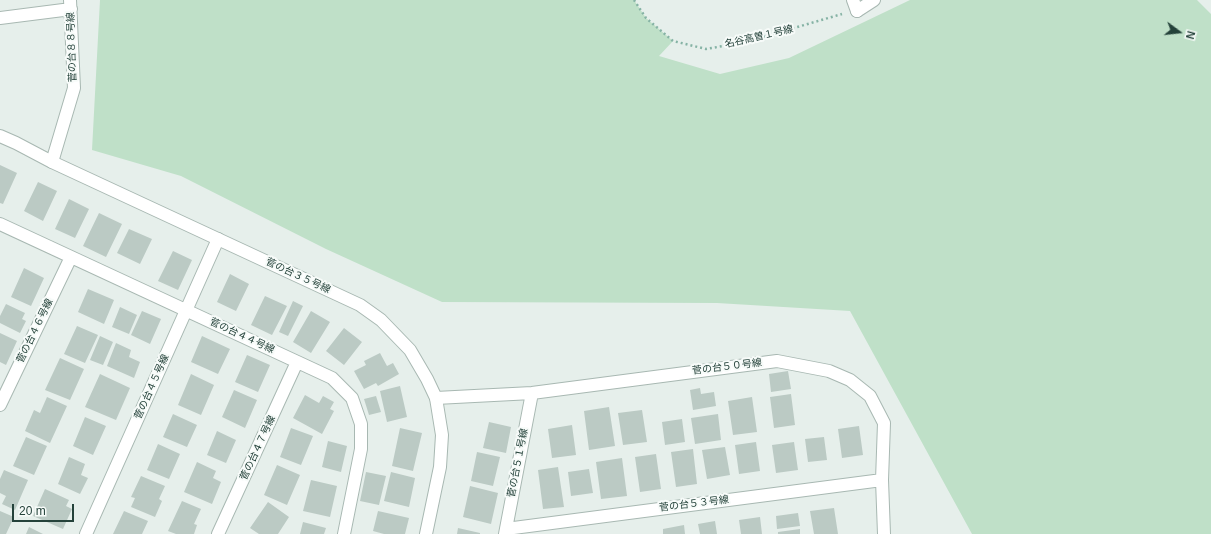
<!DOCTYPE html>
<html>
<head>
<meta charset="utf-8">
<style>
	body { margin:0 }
	#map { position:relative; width:1211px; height:534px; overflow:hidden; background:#e6efeb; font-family:Helvetica,sans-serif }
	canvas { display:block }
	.north { position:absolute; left:1159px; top:12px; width:40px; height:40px; -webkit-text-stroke:3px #f7fbf9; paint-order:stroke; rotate:105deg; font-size:11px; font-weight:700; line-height:16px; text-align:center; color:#24423a }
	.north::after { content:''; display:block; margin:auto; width:14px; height:18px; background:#24423a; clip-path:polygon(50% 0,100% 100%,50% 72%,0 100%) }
	.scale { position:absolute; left:12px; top:504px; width:62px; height:18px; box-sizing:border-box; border:2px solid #24423a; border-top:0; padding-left:5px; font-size:12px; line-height:14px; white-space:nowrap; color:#24423a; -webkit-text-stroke:3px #f7fbf9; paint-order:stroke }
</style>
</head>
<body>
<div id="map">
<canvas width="1211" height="534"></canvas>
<div class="north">N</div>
<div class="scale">20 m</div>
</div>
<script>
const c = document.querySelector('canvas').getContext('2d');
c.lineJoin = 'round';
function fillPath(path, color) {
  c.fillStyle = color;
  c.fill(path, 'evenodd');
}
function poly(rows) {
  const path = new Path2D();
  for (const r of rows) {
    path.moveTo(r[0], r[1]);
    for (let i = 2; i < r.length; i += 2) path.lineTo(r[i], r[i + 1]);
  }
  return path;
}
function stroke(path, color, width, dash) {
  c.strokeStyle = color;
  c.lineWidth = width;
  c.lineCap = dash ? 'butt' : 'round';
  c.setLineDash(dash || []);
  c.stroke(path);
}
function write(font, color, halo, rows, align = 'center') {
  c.font = font + ' Helvetica,"Noto Sans JP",sans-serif';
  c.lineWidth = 4;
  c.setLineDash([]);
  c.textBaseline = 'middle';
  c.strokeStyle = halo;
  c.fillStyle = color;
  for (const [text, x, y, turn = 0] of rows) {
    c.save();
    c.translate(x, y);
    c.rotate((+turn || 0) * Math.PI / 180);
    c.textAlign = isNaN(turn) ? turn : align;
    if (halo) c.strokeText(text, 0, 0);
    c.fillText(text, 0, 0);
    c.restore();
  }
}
fillPath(poly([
	[100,0,634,0,646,18,673,41,659,56,720,74,789,58,910,0,1197,0,1211,14,1211,534,972,534,850,311,717,303,442,302,326,249,181,176,92,150]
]), '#bfe0c8');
fillPath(poly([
	[0,165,17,173,3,204,0,203],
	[38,182,57,191,43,221,24,211],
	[69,199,89,209,75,238,55,229],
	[99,213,122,224,106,257,83,246],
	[129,229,152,239,140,264,117,253],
	[173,251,192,260,178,290,158,281],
	[24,268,44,278,31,306,11,297],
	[230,274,249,284,236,311,217,302],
	[88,289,114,300,104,324,78,312],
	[265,296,287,306,272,335,251,325],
	[293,301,303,306,288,336,279,332],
	[6,304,25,313,22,319,26,321,20,333,0,323,0,316],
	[120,307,137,315,129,334,112,327],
	[142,311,161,319,150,344,131,335],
	[311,311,330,322,311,353,293,342],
	[77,326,98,335,85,363,64,354],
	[344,328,362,342,344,365,326,351],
	[0,333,17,341,6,365,0,362],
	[100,336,113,342,103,365,90,360],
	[202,336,230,349,218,374,191,362],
	[116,343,131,350,129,357,140,362,134,378,107,366],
	[380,353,387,366,393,363,399,374,378,386,376,383,364,389,354,371,366,365,364,361],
	[247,355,270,365,258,392,235,382],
	[60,358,84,369,70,400,45,390],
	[788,371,791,389,771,392,769,374],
	[100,374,130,388,116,420,85,407],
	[191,374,214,385,201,415,178,405],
	[400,386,407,417,387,422,380,391],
	[700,388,701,394,714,392,716,406,693,410,690,390],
	[234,390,257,400,245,428,222,417],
	[791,394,795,425,774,428,770,397],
	[305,395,319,403,323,396,334,402,330,409,334,411,322,434,293,418],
	[376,396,381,412,369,415,364,399],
	[47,397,67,406,50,443,25,431,34,410,40,413],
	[752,397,757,432,733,435,728,401],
	[609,407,615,446,589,450,584,411],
	[642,410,647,442,623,445,618,413],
	[173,414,197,425,187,447,163,437],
	[718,414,721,440,695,444,691,418],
	[85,417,106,426,93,455,73,446],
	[682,419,685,442,665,445,662,422],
	[489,422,511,427,506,453,483,448],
	[572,425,576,455,552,458,548,429],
	[859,426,863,455,842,458,838,429],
	[291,428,313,436,301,465,280,457],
	[400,428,422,433,413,471,392,466],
	[217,431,236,440,226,463,207,455],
	[26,437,47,446,34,475,13,466],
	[824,437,827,460,808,462,805,439],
	[328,441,347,446,341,472,322,467],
	[756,442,760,471,739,474,735,445],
	[794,442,798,470,776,473,772,445],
	[158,444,180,454,169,479,147,470],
	[725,447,730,475,707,479,702,450],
	[693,449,697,484,676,487,671,452],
	[477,452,500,457,493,486,471,481],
	[656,454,661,489,640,492,635,457],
	[69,457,85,464,81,475,88,478,80,494,58,484],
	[622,458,627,496,601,499,596,462],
	[197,462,216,471,213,478,221,482,212,504,184,492],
	[277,465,300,475,287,505,264,495],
	[558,467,564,507,543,509,538,470],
	[589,469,593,493,571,496,568,472],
	[4,470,28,480,15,510,2,504,6,496,0,493,0,479],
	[366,472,386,476,379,505,360,501],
	[391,472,415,478,409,507,384,501],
	[141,476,165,486,159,499,162,501,155,517,131,507,135,498,131,497],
	[311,480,337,486,330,517,303,511],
	[470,486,498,493,491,524,463,517],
	[45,489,69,500,66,506,72,509,63,529,33,516],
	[182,501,201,509,194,524,197,525,194,534,176,534,168,531],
	[268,502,289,517,278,534,259,534,250,528],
	[834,508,838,534,814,534,810,511],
	[0,511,14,517,6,534,0,534],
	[124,511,148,521,142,534,113,534],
	[378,511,409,518,405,534,384,534,373,531],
	[798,513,800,526,777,529,776,516],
	[760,517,762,534,741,534,739,520],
	[715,521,717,534,700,534,698,524],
	[303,522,326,528,324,534,300,534],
	[684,525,685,534,663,534,663,529],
	[29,527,43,534,26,534],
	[458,528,480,533,480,534,457,534],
	[800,529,800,534,778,534,778,532]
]), '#bbcac4');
const minor = poly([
	[857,11,874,0],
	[0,18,71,9],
	[52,162,74,88,70,0],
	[0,224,332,378,352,398,361,424,361,449,344,534],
	[436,398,532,393,777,361,829,371,850,380,870,396,884,423,882,480,884,534],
	[0,405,71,257],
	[506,529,882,480],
	[86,534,218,239],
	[218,534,297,362],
	[505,534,532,393]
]);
const tertiary = poly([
	[853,0,857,11],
	[0,136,16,143,52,162,360,305,381,320,410,350,427,379,436,398,442,435,440,467,426,534]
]);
stroke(minor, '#a8b8b2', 14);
stroke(tertiary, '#a8b8b2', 14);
stroke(poly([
	[634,0,646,18,673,41,706,49,746,42,842,14]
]), '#86b3a5', 2.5, [2, 3]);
stroke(minor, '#fff', 12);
stroke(tertiary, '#fff', 12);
write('10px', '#24423a', '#f7fbf9', [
	["名谷高曽１号線",759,37,-13],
	["菅の台８８号線",72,47,-92],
	["菅の台３５号線",298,276,25],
	["菅の台４６号線",35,331,-64],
	["菅の台４４号線",242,336,25],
	["菅の台５０号線",727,367,-7],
	["菅の台４５号線",152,387,-66],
	["菅の台４７号線",258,448,-65],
	["菅の台５１号線",518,463,-79],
	["菅の台５３号線",694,504,-7]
]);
</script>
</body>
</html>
